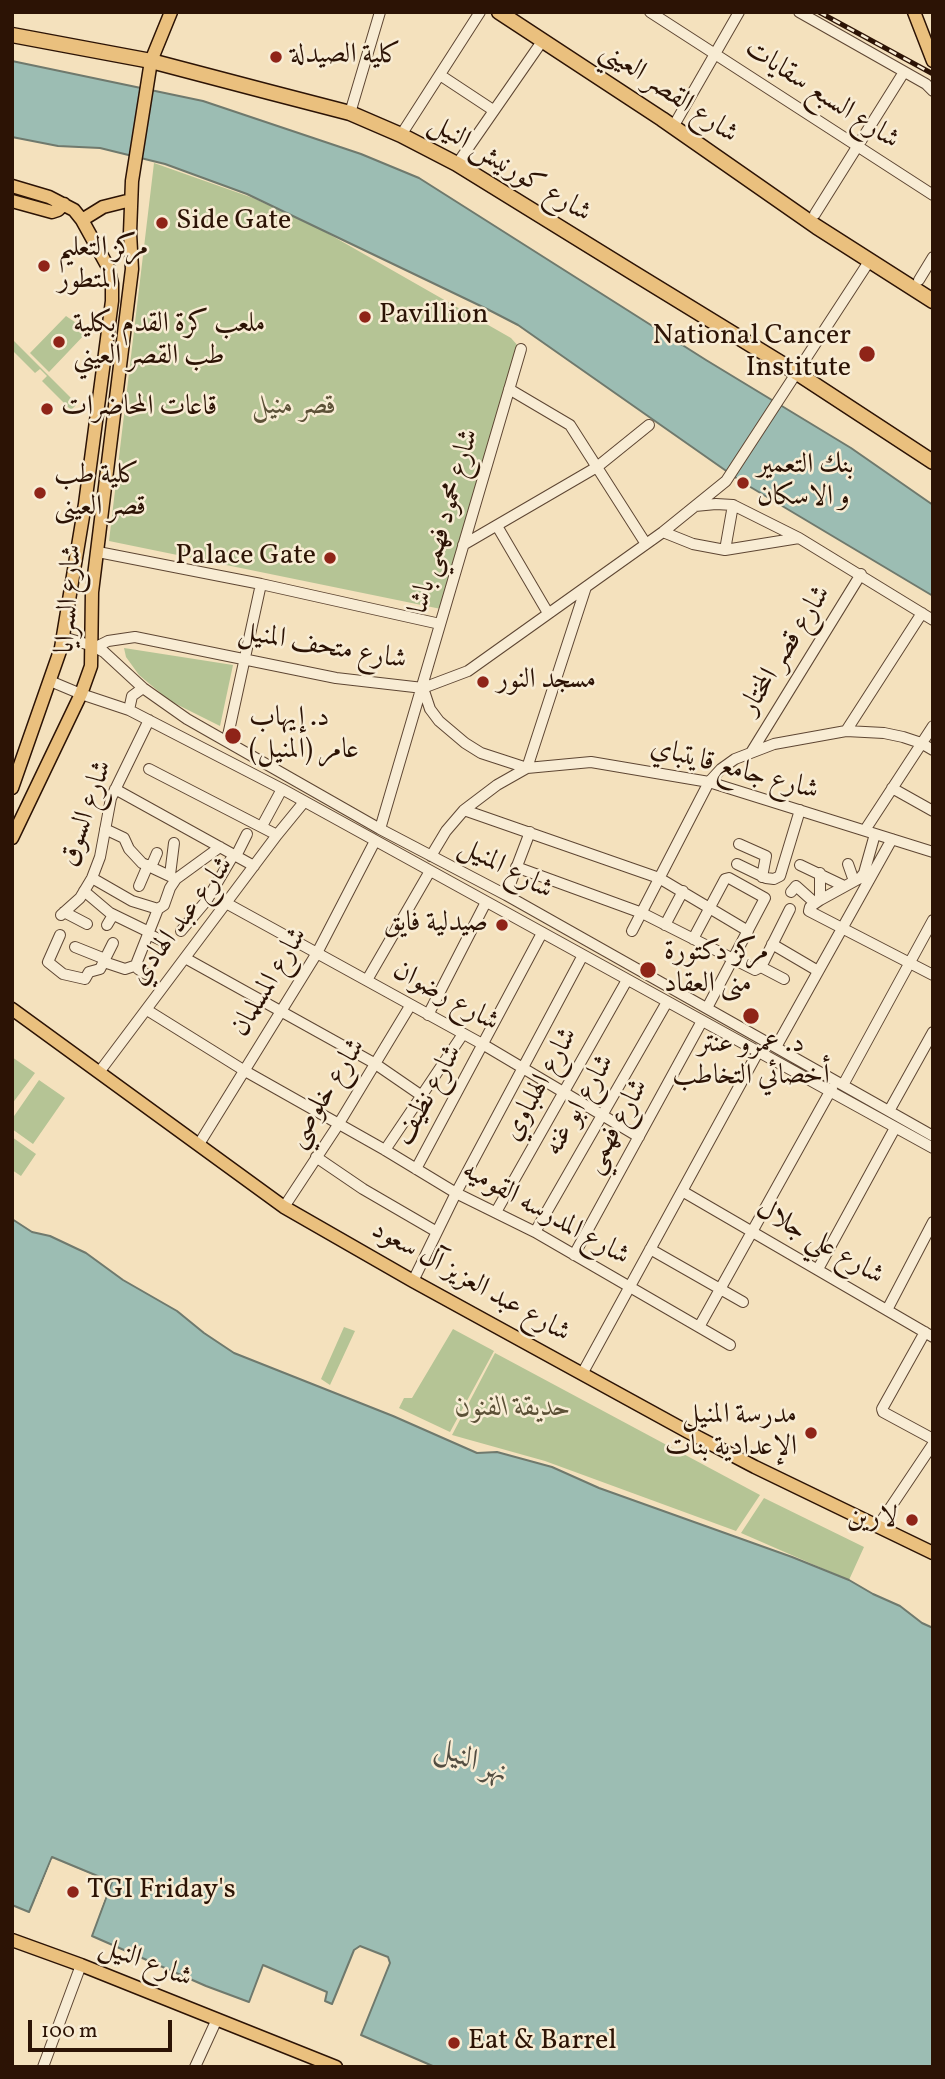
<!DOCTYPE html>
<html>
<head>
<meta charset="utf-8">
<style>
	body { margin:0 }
	#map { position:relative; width:945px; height:2079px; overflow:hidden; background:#f4e1bd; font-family:Vollkorn,serif }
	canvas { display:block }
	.frame { position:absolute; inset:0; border:14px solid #2c1305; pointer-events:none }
	.scale { position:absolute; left:28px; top:2020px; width:144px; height:32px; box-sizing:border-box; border:4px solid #2c1305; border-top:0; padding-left:9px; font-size:21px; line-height:24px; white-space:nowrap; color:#2c1305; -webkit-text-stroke:5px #f8ecd4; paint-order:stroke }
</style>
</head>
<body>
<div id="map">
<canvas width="945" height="2079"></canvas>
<div class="frame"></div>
<div class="scale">100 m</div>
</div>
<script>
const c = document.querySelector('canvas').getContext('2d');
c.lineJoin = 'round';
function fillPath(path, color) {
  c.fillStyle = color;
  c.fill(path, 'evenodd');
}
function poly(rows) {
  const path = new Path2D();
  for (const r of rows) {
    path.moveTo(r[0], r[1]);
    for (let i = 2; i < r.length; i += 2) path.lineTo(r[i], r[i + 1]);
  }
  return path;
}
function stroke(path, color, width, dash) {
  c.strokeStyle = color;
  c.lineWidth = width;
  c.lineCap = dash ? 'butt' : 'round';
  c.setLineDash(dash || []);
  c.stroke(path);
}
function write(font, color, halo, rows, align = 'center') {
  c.font = font + ' Vollkorn,Amiri,serif';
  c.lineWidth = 5;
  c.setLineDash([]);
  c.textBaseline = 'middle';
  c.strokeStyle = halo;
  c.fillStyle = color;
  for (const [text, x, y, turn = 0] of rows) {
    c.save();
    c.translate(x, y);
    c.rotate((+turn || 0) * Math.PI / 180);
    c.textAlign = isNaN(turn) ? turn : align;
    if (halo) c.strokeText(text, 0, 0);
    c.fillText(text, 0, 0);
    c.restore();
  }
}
fillPath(poly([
	[154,163,253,198,320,229,511,338,519,347,441,609,109,541],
	[66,316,88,331,49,372,30,353],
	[14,341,77,404,71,410,42,381,47,376,40,369,35,373,12,350,12,343],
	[124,648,233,665,220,726,170,701,139,675,126,657],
	[12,1057,35,1073,12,1104],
	[39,1080,65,1098,33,1144,12,1129,12,1119],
	[12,1137,36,1154,21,1176,12,1170],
	[344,1327,355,1331,330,1385,321,1379],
	[453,1329,494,1351,450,1432,399,1408,404,1398,412,1398],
	[495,1353,760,1495,736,1531,545,1461,452,1435],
	[764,1498,864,1547,849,1580,741,1533]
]), '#b5c495');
const water = poly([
	[12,61,203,101,361,154,419,178,706,360,851,448,933,505,933,596,742,482,518,325,487,309,247,194,165,164,100,148,58,146,12,137,12,61],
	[12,1219,32,1232,50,1236,86,1253,123,1280,177,1311,204,1333,234,1353,393,1416,477,1453,497,1452,552,1467,599,1488,792,1557,849,1580,873,1594,900,1606,922,1623,933,1628,933,2067,435,2067,361,2035,390,1963,388,1957,360,1946,354,1950,332,2004,325,2001,327,1992,263,1965,249,2002,206,1986,92,1936,112,1882,52,1857,29,1912,12,1905,12,1219]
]);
fillPath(water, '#9cbdb3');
stroke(water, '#6f796d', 2);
fillPath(poly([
	[52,1859,111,1883,94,1925,93,1925,108,1884,54,1862,37,1902,35,1901]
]), '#f4e1bd');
const minor = poly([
	[650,12,933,195],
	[799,12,926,84,933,91],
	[440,75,493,110],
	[350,113,380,12],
	[673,127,739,12],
	[401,135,480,12],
	[457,164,543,40],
	[815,214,904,72],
	[919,280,933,257],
	[509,389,570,425,646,544],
	[695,506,716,504,733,505,799,538,933,620],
	[497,526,548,613],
	[663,532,693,544,725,550,799,538],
	[463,545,597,467,649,425],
	[725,550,733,505],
	[98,552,261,584,440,624],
	[63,637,93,646,104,652,143,688,187,719,380,829,506,895,933,1136],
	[96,647,108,641,135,637,336,678,423,688,468,671,663,532,726,481,870,260],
	[50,681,81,694,129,710,282,789,933,1148],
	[423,688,430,709,439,721,465,743,481,753,527,768,586,587],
	[129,710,132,696,143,688],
	[846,731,922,613],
	[227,740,261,584],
	[752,751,861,574],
	[149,769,277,835],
	[892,788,933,811],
	[115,789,254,866],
	[464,810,659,878,748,931],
	[262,826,282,789],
	[105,829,124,838,129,849,142,863,176,879],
	[380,829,521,349],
	[865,830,933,726],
	[875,834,864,873,860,878,820,900,810,907,809,911,933,975],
	[739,844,766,856,762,877],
	[236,856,247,834],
	[431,856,446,831,464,810,497,785,527,768,591,762,709,782,933,852],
	[737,864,766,878,774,879,780,876,800,810],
	[848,864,854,881],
	[800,865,844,886],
	[151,867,157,853],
	[516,867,642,913,755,970,761,967,790,909],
	[170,875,174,843],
	[92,878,132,901,158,909],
	[139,886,148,865],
	[84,891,110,913,149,932],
	[791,892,796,886,815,903],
	[506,895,530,832],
	[820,900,820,873],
	[226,903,484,1045,639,1137],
	[64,912,87,924],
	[61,915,80,898,92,878,100,857,111,798,149,720],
	[107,925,113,915],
	[665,925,683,891],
	[181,931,207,900,234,854],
	[632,931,709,782,721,769,735,759,774,744,846,731,884,733,903,737,921,743,933,750],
	[148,934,163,941],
	[60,935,48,962,63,974,85,979,89,972,100,969,113,943],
	[693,939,725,879,729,878,765,898,707,1008],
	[772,944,818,971],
	[75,947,105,959],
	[185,958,374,1063,422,1096],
	[104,962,125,969,137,965],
	[761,967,784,979],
	[146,974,138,969,137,962,158,909,164,905,170,888,176,879,220,847],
	[367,980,430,871],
	[147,1010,245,1071,385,1150,456,1193,535,1232,730,1345],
	[428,1015,486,902],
	[776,1047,892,839],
	[100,1071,277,835,304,802],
	[843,1085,933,920],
	[889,1111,933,1032],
	[199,1144,317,953,375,841],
	[385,1150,463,1034],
	[316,1157,363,1189,437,1232],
	[416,1169,542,933],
	[682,1191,933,1337],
	[284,1207,338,1125,410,1006],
	[496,1212,627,980],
	[535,1232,667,1002],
	[650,1249,743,1302],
	[574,1255,702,1021],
	[818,1269,895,1128],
	[413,1281,456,1193,583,955],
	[887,1310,933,1222],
	[699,1327,832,1088],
	[925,1332,882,1409,883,1412,933,1439],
	[582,1374,758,1052],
	[878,1526,933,1444],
	[43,2067,81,1965],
	[195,2067,217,2019]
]);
const major = poly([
	[914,12,933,61],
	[12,186,49,197,74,210,82,220,108,267,112,284,112,301,85,504,61,648,12,788],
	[12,201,52,212,58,210,64,204],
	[82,220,103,207,131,200],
	[12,838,81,694,91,666,92,592,132,269,130,233,132,181,151,61,171,12],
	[12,1009,284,1207,413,1281,690,1433,755,1467,933,1553],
	[12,1940,81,1965,336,2067]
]);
const highway = poly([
	[499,12,662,119,817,227,933,301],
	[12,35,151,61,269,92,350,113,401,135,457,164,632,272,797,373,933,462]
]);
stroke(minor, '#5e4633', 12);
stroke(major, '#2c1305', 15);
stroke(highway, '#2c1305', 17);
stroke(minor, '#f8ecd4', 10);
stroke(major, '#eac07e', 12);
stroke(highway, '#eac07e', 14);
const rail = poly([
	[819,12,933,74]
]);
stroke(rail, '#2c1305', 5);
stroke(rail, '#f8ecd4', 2.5, [8]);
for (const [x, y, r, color] of [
	[276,57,7,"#8f2418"],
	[162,223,7,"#8f2418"],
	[44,266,7,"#8f2418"],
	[365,317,7,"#8f2418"],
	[59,342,7,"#8f2418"],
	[867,354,9,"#8f2418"],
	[47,409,7,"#8f2418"],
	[743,483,7,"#8f2418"],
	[40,493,7,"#8f2418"],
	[330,558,7,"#8f2418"],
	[483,682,7,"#8f2418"],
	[233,736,9,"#8f2418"],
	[502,925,7,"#8f2418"],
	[648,970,9,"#8f2418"],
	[751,1016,9,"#8f2418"],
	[811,1433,7,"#8f2418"],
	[912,1520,7,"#8f2418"],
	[73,1892,7,"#8f2418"],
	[454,2043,7,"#8f2418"]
]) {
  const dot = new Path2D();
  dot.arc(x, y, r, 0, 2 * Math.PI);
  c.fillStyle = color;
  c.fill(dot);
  stroke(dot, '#f8ecd4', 2.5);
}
write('28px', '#2c1305', '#f8ecd4', [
	["كلية الصيدلة",290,57],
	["Side Gate",176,223],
	["مركز التعليم",58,250],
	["المتطور",58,282],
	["Pavillion",379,317],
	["ملعب كرة القدم بكلية",73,326],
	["طب القصر العيني",73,358],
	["National Cancer",851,338,"right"],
	["Institute",851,370,"right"],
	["قاعات المحاضرات",61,409],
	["بنك التعمير",757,467],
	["و الاسكان",757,499],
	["كلية طب",54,477],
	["قصر العينى",54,509],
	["Palace Gate",316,558,"right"],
	["مسجد النور",497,682],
	["د. إيهاب",249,720],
	["عامر (المنيل)",249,752],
	["صيدلية فايق",488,925,"right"],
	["مركز دكتورة",664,954],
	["منى العقاد",664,986],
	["د. عمرو عنتر",751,1046,"center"],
	["أخصائي التخاطب",751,1078,"center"],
	["مدرسة المنيل",797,1417,"right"],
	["الإعدادية بنات",797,1449,"right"],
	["لارين",898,1520,"right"],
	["TGI Friday's",87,1892],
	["Eat & Barrel",468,2043]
], 'left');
write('28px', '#2c1305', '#f8ecd4', [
	["شارع القصر العيني",668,94,34],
	["شارع السبع سقايات",821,96,33],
	["شارع كورنيش النيل",509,170,31],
	["شارع محمود فهمي باشا",446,522,-74],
	["شارع السرايا",71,599,-86],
	["شارع متحف المنيل",322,648,10],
	["شارع قصر المختار",787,651,-58],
	["شارع جامع قايتباي",734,771,15],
	["شارع السوق",88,814,-71],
	["شارع المنيل",505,870,28],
	["شارع عبد الهادي",183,922,-53],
	["شارع المسلمان",271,983,-59],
	["شارع رضوان",445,998,29],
	["شارع الهلباوي",542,1085,-61],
	["شارع خلوصي",328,1094,-58],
	["شارع نظيف",430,1096,-61],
	["شارع ابو غنه",581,1106,-60],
	["شارع فهمي",618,1127,-61],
	["شارع المدرسه القوميه",545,1215,29],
	["شارع علي جلال",819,1244,30],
	["شارع عبد العزيز آل سعود",470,1283,29],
	["شارع النيل",145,1964,21]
]);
write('italic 28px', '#5c5137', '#f8ecd4', [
	["قصر منيل",294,408],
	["حديقة الفنون",513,1410]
]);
write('italic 30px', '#534e42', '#f8ecd4', [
	["نهر النيل",471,1763,22]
]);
</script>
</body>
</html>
